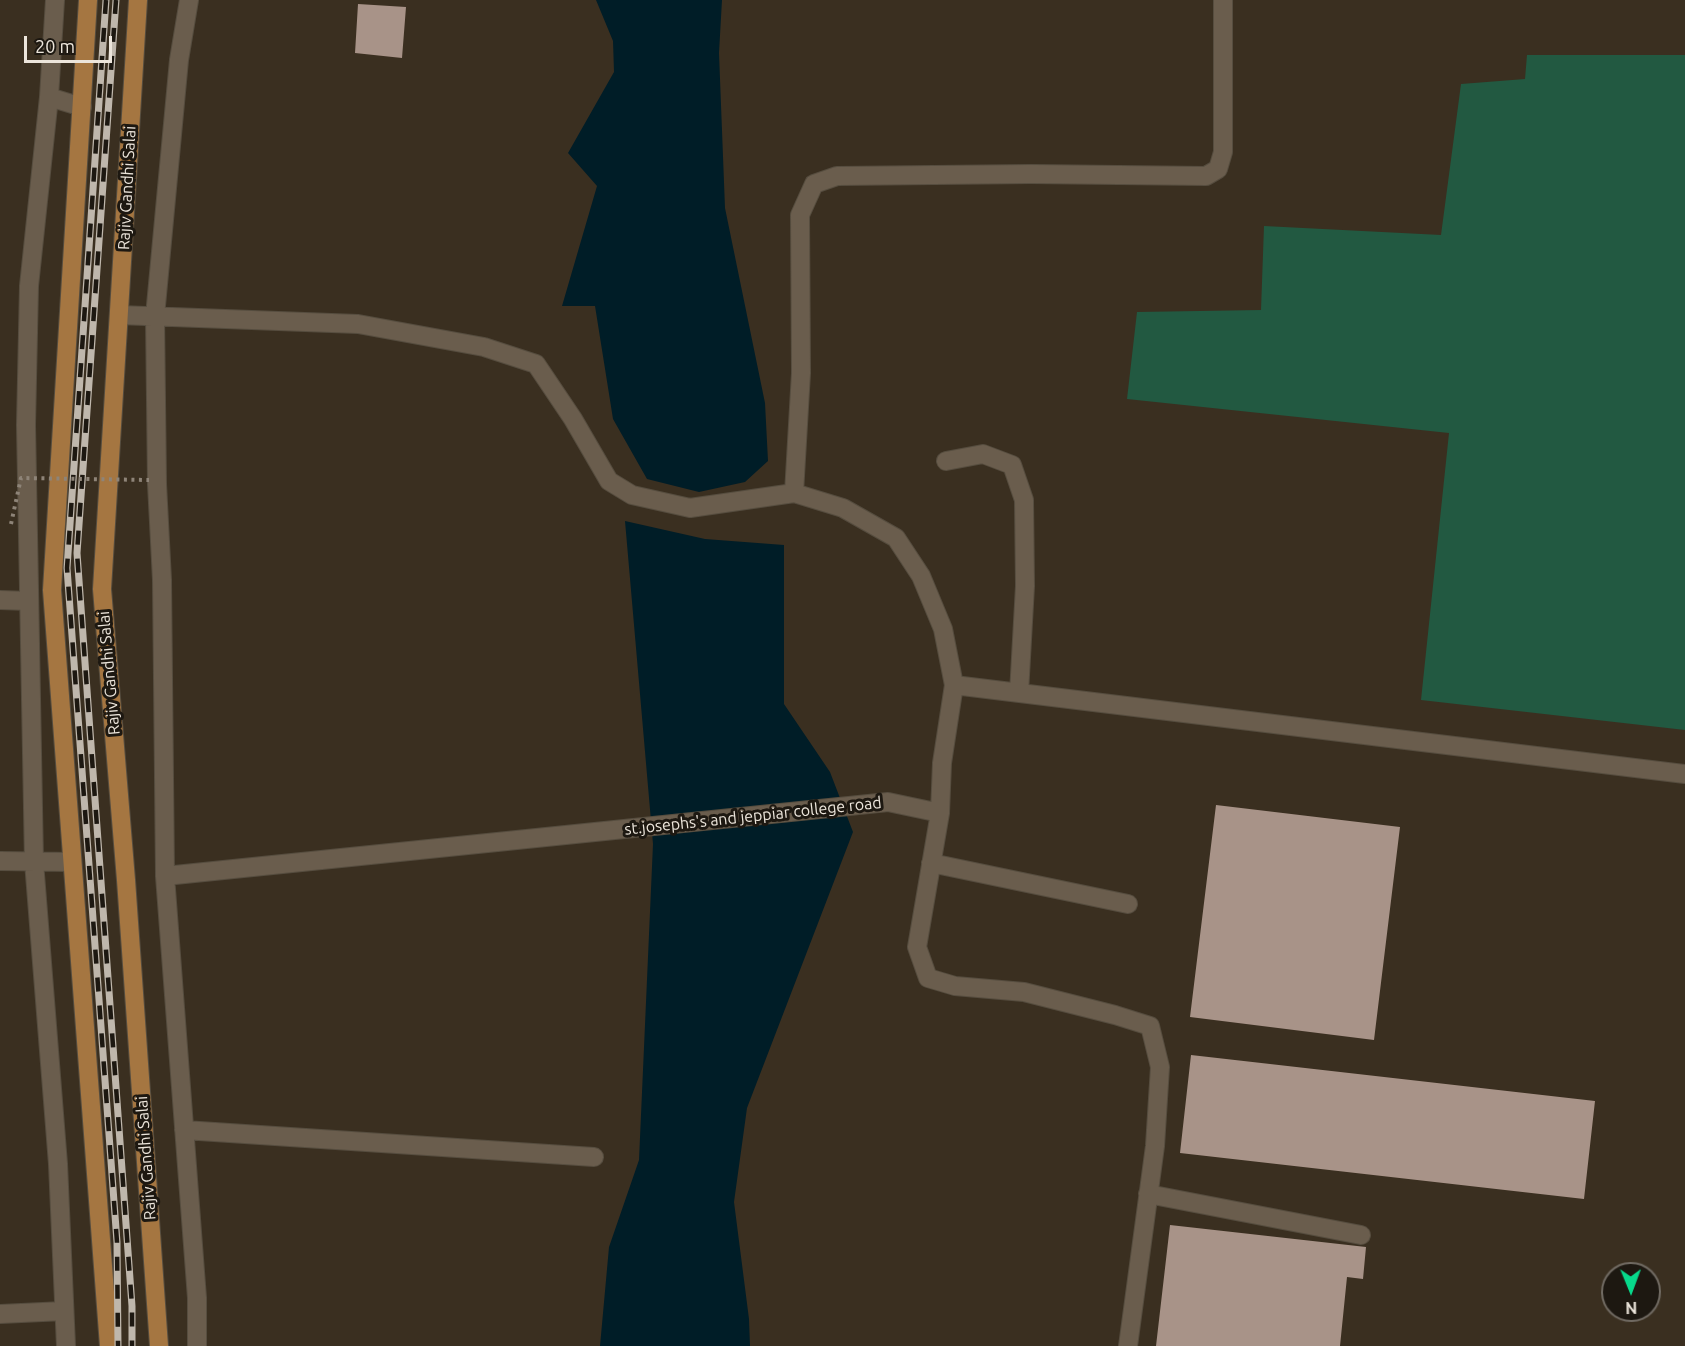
<!DOCTYPE html>
<html>
<head>
<meta charset="utf-8">
<style>
	body { margin:0 }
	#map { position:relative; width:1685px; height:1346px; overflow:hidden; background:#3a2f20; font-family:Ubuntu,sans-serif }
	canvas { display:block }
	.north { position:absolute; left:1601px; top:1262px; width:60px; height:60px; box-sizing:border-box; background:#1d1811; border:2px solid #706a62; border-radius:50%; rotate:179deg; font-size:16px; font-weight:700; line-height:24px; text-align:center; color:#ece5db }
	.north::after { content:''; display:block; margin:auto; width:21px; height:27px; background:#07d98b; clip-path:polygon(50% 0,100% 100%,50% 72%,0 100%) }
	.scale { position:absolute; left:24px; top:36px; width:88px; height:27px; box-sizing:border-box; border:3px solid #ece5db; border-top:0; padding-left:8px; font-size:18px; line-height:21px; white-space:nowrap; color:#ece5db; -webkit-text-stroke:4px #1d1811; paint-order:stroke }
</style>
</head>
<body>
<div id="map">
<canvas width="1685" height="1346"></canvas>
<div class="north">N</div>
<div class="scale">20 m</div>
</div>
<script>
const c = document.querySelector('canvas').getContext('2d');
c.lineJoin = 'round';
function fillPath(path, color) {
  c.fillStyle = color;
  c.fill(path, 'evenodd');
}
function poly(rows) {
  const path = new Path2D();
  for (const r of rows) {
    path.moveTo(r[0], r[1]);
    for (let i = 2; i < r.length; i += 2) path.lineTo(r[i], r[i + 1]);
  }
  return path;
}
function stroke(path, color, width, dash) {
  c.strokeStyle = color;
  c.lineWidth = width;
  c.lineCap = dash ? 'butt' : 'round';
  c.setLineDash(dash || []);
  c.stroke(path);
}
function write(font, color, halo, rows, align = 'center') {
  c.font = font + ' Ubuntu,sans-serif';
  c.lineWidth = 6;
  c.setLineDash([]);
  c.textBaseline = 'middle';
  c.strokeStyle = halo;
  c.fillStyle = color;
  for (const [text, x, y, turn = 0] of rows) {
    c.save();
    c.translate(x, y);
    c.rotate((+turn || 0) * Math.PI / 180);
    c.textAlign = isNaN(turn) ? turn : align;
    if (halo) c.strokeText(text, 0, 0);
    c.fillText(text, 0, 0);
    c.restore();
  }
}
fillPath(poly([
	[1527,55,1685,55,1685,730,1421,700,1449,433,1127,399,1137,312,1261,310,1264,226,1441,235,1461,84,1525,79]
]), '#225941');
fillPath(poly([
	[596,0,722,0,719,53,725,208,765,403,768,461,745,482,699,492,647,479,613,419,595,306,562,306,597,186,568,153,614,72,613,41],
	[625,521,705,539,784,545,784,704,830,772,853,832,747,1108,734,1202,749,1319,750,1346,600,1346,609,1247,639,1160,653,844]
]), '#001d27');
fillPath(poly([
	[358,4,406,7,402,58,355,53],
	[1216,805,1400,827,1374,1040,1190,1017],
	[1191,1055,1595,1101,1584,1199,1180,1153],
	[1170,1225,1366,1247,1363,1279,1347,1277,1340,1346,1156,1346]
]), '#a89388');
const minor = poly([
	[55,0,49,97,29,286,26,425,34,862,58,1164,66,1346],
	[189,0,179,60,155,316,157,484,162,580,165,876,197,1298,197,1346],
	[49,97,82,107],
	[119,315,358,324,484,347,536,364,573,419,609,481,632,495,690,508,794,493,843,508,896,538,921,576,943,629,954,685,942,763,940,813,917,947,928,978,955,986,1024,992,1115,1015,1150,1026,1160,1067,1155,1146,1128,1346],
	[946,461,983,454,1012,465,1024,500,1025,586,1019,693],
	[794,493,801,373,800,215,814,184,837,176,1031,174,1206,176,1218,169,1223,152,1223,0],
	[0,600,29,601],
	[954,685,1685,774],
	[0,861,72,862],
	[931,863,1128,904],
	[165,876,888,802,940,813],
	[184,1130,594,1157],
	[1148,1194,1361,1235],
	[0,1314,64,1311]
]);
const major = poly([
	[88,0,52,590,109,1346],
	[138,0,102,589,126,880,159,1346]
]);
stroke(minor, '#564d3f', 20);
stroke(major, '#564d3f', 20);
stroke(minor, '#6a5d4d', 18);
stroke(major, '#a57641', 18);
const rail = poly([
	[106,0,67,568,117,1242,118,1346],
	[116,0,77,553,132,1306,132,1346]
]);
stroke(rail, '#bfb7ac', 7);
stroke(rail, '#1d1811', 4.5, [14]);
stroke(poly([
	[11,524,21,478,149,480]
]), '#8e8478', 4, [3, 4.5]);
write('16px', '#ece5db', '#1d1811', [
	["Rajiv Gandhi Salai",127,188,-87],
	["Rajiv Gandhi Salai",109,673,-95],
	["st.josephs's and jeppiar college road",753,816,-6],
	["Rajiv Gandhi Salai",146,1158,-94]
]);
</script>
</body>
</html>
